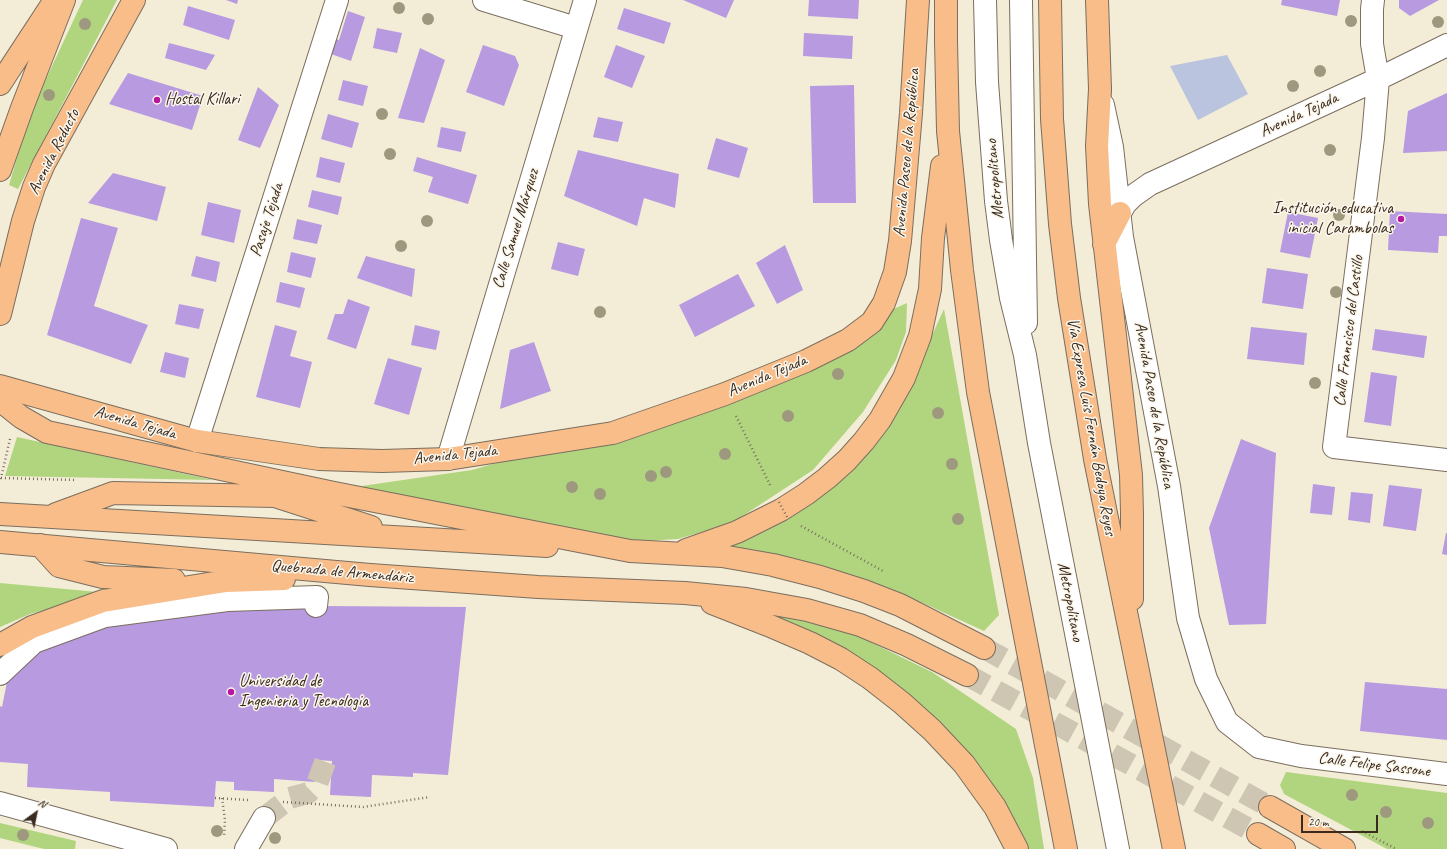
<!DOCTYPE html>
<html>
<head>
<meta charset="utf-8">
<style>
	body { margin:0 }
	#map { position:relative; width:1447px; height:849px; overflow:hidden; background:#f3edd7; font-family:Caveat,sans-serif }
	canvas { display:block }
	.north { position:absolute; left:16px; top:793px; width:40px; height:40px; -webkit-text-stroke:3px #fbf7ec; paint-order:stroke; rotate:33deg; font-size:11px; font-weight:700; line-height:16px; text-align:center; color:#3b2a1e }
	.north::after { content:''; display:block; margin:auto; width:14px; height:18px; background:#3b2a1e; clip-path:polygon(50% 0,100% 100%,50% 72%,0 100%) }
	.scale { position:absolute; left:1301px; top:815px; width:77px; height:18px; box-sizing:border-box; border:2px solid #3b2a1e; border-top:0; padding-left:5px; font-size:12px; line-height:14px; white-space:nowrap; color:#3b2a1e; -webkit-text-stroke:3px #fbf7ec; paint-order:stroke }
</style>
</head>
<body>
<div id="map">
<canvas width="1447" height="849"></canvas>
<div class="north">N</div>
<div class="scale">20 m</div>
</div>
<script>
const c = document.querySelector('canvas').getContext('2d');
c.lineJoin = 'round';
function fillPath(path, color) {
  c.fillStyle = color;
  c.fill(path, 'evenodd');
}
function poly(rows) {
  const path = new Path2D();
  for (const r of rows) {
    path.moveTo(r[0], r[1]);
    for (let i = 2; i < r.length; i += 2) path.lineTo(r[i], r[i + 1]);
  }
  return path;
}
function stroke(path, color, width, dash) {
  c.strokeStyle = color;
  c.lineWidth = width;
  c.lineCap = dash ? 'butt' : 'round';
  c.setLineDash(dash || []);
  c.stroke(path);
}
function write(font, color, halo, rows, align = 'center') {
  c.font = font + ' Caveat,sans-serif';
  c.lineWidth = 3;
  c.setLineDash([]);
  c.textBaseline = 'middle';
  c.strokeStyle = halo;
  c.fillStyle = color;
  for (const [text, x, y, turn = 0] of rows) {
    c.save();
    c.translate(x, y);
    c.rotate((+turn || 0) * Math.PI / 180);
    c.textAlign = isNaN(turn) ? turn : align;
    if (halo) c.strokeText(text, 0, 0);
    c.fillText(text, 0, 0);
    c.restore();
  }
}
fillPath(poly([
	[1227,55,1248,94,1198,120,1170,66]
]), '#bac4de');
fillPath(poly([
	[83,0,117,0,18,189,9,185,30,113],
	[907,303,906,332,896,360,863,412,813,470,732,523,678,539,612,543,348,488,472,470,568,442,784,358],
	[944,309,999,615,984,631,903,594,809,567,721,550,899,407],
	[17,437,213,480,5,476],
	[0,583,109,593,30,614,0,627],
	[765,610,858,636,932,672,1016,729,1033,778,1044,849,1029,849,1020,829,983,774,815,636],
	[1286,772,1447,793,1447,849,1387,849,1284,794,1280,785],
	[0,823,76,841,75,849,44,849,0,838]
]), '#b1d57f');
fillPath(poly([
	[226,0,238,0,237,4],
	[683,0,734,0,726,18],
	[809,0,859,0,858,19,808,16],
	[1282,0,1340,0,1337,16,1281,5],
	[1399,0,1439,0,1410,16,1399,8],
	[188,6,235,20,229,40,183,25],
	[624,8,671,23,664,44,617,29],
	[348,11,365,17,351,61,328,53,333,38,339,40],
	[377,28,402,33,397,53,373,48],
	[804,33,853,36,852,59,803,56],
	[169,43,215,55,206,70,165,58],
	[483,45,515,56,519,65,504,106,466,92],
	[616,45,645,56,632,88,604,77],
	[420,48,445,60,424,123,398,118],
	[128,73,203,96,192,130,109,104],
	[343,80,368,86,363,106,338,100],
	[854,85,856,203,813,203,810,86],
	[258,87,279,105,260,148,238,140],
	[1447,93,1447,151,1403,153,1408,111],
	[328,114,359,123,352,148,321,139],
	[598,117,623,122,618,142,593,137],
	[441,127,466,132,461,152,437,147],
	[716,138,748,148,739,178,707,169],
	[578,150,679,174,675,208,644,198,637,226,564,196],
	[320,157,345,163,340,183,316,177],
	[417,157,477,175,468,204,428,192,433,177,413,171],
	[113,173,166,187,157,221,88,203],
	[312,190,342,197,338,215,308,207],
	[208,202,241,210,234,243,201,235],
	[1390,211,1447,214,1447,236,1439,236,1438,253,1388,250],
	[1288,212,1318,218,1310,258,1280,252],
	[81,218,118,228,94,306,148,325,131,364,47,335],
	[297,219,322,225,317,244,293,239],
	[558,242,585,249,578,276,551,269],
	[785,245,803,290,777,304,756,263],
	[291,252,316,258,311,278,287,272],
	[196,256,220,262,216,282,191,276],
	[366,256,415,269,412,297,357,278],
	[1267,268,1308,274,1303,309,1262,303],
	[738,274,755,306,695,337,679,305],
	[280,282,305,288,300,308,276,302],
	[348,299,370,307,356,349,327,339,335,314,343,314],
	[179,304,204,309,199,329,175,324],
	[275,325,297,331,290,356,312,362,300,408,256,397],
	[415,325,440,331,436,350,411,345],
	[1251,327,1307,333,1304,365,1247,359],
	[1375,329,1427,336,1424,358,1372,350],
	[534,342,551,391,500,409,510,350],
	[165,352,189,358,185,378,160,372],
	[388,358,422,368,409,415,374,404],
	[1371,372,1397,376,1391,426,1364,422],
	[1241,439,1276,453,1266,624,1229,625,1209,528],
	[1313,484,1335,487,1332,515,1310,513],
	[1389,485,1422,489,1416,531,1383,526],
	[1351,492,1373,494,1370,523,1348,520],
	[1446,533,1447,533,1447,555,1442,554],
	[321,606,466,607,448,775,413,773,413,777,372,775,371,797,330,795,332,761,316,760,315,782,274,779,274,792,234,790,234,782,216,781,214,807,110,801,110,792,27,787,28,764,0,762,0,706,2,707,8,677,34,653,108,624,225,608],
	[1365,682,1447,689,1447,740,1360,731]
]), '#b89ae0');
stroke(poly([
	[264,818,290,798,308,793,317,784,328,754]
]), '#cec6b2', 22, [22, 11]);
stroke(poly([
	[984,648,1270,807],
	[967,675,1258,834]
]), '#cec6b2', 22, [22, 11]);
const minor = poly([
	[484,0,576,28],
	[985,0,987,82,996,201,1001,240,1011,298,1025,355,1039,443,1118,849],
	[1021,0,1026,323],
	[1373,0,1372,9,1372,44,1378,79,1373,138,1334,447,1447,460],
	[1103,105,1112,147,1122,237,1169,486,1188,618,1206,679,1227,722,1259,747,1301,756,1447,774],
	[1120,213,1125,204,1133,196,1150,184,1378,79,1447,45],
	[197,441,337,0],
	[448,459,585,0],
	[0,674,34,642,105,616,227,600,317,597,316,606],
	[0,803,166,849],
	[246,849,264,818]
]);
const major = poly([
	[1097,0,1100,89],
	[0,84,53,3],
	[0,170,22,108,64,0],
	[0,314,23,221,34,187,44,164,134,0],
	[0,386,197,441,319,459,382,461,448,459,613,433,725,394,806,361,848,340,872,322,884,303,895,272,900,241,911,113,918,0]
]);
const highway = poly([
	[946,0,946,41,948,131,962,270,978,392,1066,849],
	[1050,0,1052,119,1060,224,1069,298,1095,459,1174,849],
	[1100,89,1097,146,1100,204,1131,475,1132,513,1132,599],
	[1104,244,1120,213],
	[0,400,21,417,47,432,334,493,630,551,722,556,773,565,820,577,864,591,900,605,984,648],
	[0,514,547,546],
	[56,514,113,493,275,496,371,527],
	[0,542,370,575,538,587,685,593,746,599,807,610,860,625,907,645,967,675],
	[40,545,59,566,103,577,174,580],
	[686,550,737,532,781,510,806,494,827,478,847,460,864,441,880,420,904,378,920,336,930,289,933,238,942,166],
	[712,603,768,625,810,643,841,659,870,678,902,703,932,730,964,764,995,807,1017,849],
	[0,645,32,627,103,601,226,581,284,579],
	[1270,807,1344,849],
	[1258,834,1284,849]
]);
stroke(minor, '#7b6e5f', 24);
stroke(major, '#7b6e5f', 24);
stroke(highway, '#7b6e5f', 24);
stroke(poly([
	[736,416,771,487],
	[10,439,1,478,75,480],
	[801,526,883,571],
	[215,798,248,800],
	[222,798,225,820,224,836],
	[283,802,363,807,430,797],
	[1362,831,1396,849]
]), '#7b6e5f', 2.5, [1, 3]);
stroke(minor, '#fff', 22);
stroke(major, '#f8bd89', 22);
stroke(highway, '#f8bd89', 22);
stroke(poly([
	[779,502,788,519]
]), '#7b6e5f', 2.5, [1, 3]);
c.fillStyle = '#9e997e';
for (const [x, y] of [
	[399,8],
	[428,19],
	[1351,21],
	[1438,22],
	[85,24],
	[1320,71],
	[1293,86],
	[49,95],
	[382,114],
	[1330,150],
	[390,154],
	[1339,215],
	[427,221],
	[401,246],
	[1336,292],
	[600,312],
	[838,374],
	[1315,383],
	[938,413],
	[788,416],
	[725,454],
	[952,464],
	[666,472],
	[651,476],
	[572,487],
	[600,494],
	[958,519],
	[1352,795],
	[1386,812],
	[1428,823],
	[217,831],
	[23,835],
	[275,838]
]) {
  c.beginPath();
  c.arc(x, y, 6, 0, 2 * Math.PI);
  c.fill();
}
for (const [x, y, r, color] of [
	[157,100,4,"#b5179e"],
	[1401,219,4,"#b5179e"],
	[231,692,4,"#b5179e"]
]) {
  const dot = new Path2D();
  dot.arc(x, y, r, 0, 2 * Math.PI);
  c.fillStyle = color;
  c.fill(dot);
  stroke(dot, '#fbf7ec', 1.5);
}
write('17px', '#3b2a1e', '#fbf7ec', [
	["Hostal Killari",165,100],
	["Institución educativa",1393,209,"right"],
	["inicial Carambolas",1393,229,"right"],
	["Universidad de",239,682],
	["Ingenieria y Tecnologia",239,702]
], 'left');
write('17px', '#3b2a1e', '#fbf7ec', [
	["Avenida Tejada",1299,115,-25],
	["Avenida Reducto",54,152,-63],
	["Avenida Paseo de la República",907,153,-85],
	["Metropolitano",995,179,-95],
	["Pasaje Tejada",267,220,-72],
	["Calle Samuel Márquez",516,229,-73],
	["Calle Francisco del Castillo",1349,331,-83],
	["Avenida Tejada",767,376,-23],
	["Avenida Paseo de la República",1154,405,80],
	["Avenida Tejada",135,423,16],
	["Vía Expresa Luis Fernán Bedoya Reyes",1091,427,80],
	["Avenida Tejada",455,455,-6],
	["Quebrada de Armendáriz",342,572,5],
	["Metropolitano",1070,602,79],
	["Calle Felipe Sassone",1374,765,7]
]);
</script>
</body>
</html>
